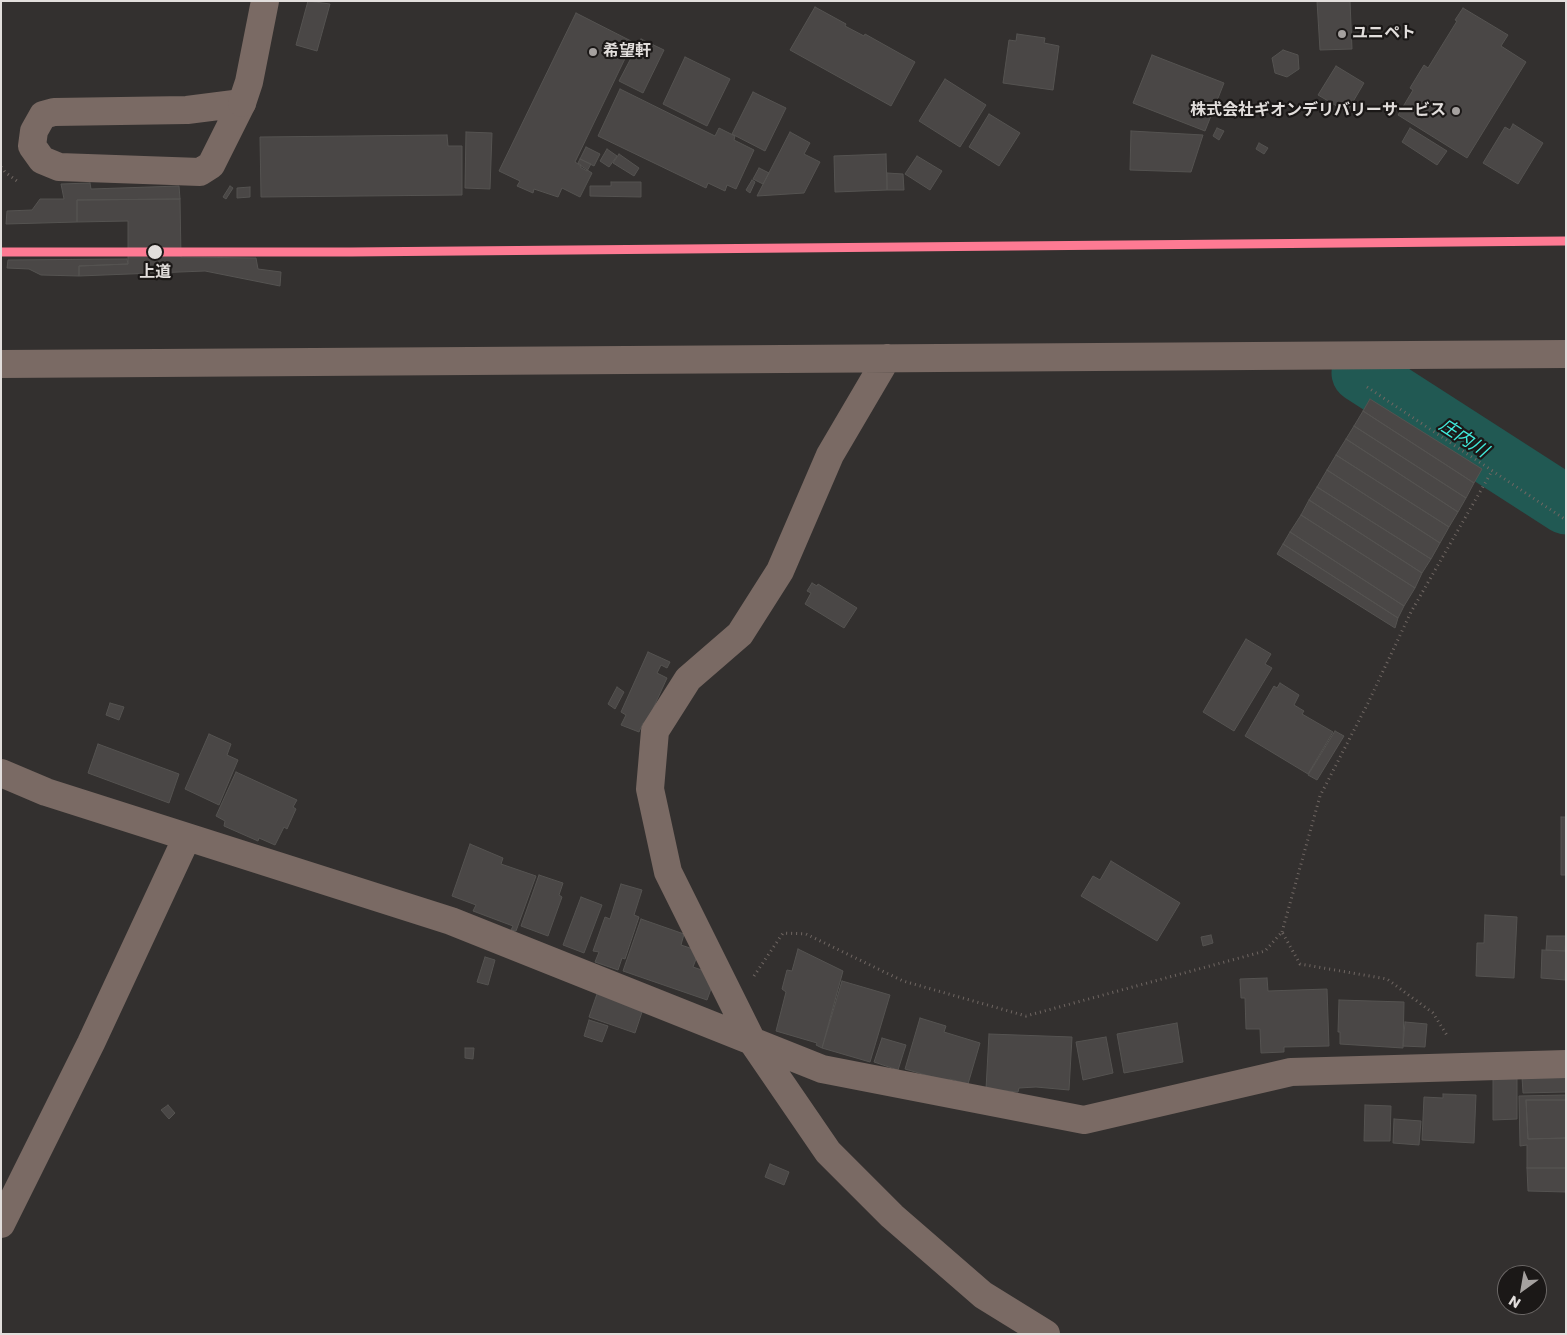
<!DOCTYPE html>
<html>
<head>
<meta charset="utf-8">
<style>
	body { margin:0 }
	#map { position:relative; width:1567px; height:1335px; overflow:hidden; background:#33302f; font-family:Poppins,sans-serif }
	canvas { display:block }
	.frame { position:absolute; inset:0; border:2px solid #e2dedc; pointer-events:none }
	.north { position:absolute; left:1497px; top:1265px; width:50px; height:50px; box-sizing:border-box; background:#1b1817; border:1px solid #6b6766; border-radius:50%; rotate:212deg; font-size:14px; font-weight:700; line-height:20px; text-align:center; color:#e2dedc }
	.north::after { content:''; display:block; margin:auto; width:18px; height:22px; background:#a5a19f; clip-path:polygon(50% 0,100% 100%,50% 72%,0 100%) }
</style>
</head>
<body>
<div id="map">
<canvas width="1567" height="1335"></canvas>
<div class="frame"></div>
<div class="north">N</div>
</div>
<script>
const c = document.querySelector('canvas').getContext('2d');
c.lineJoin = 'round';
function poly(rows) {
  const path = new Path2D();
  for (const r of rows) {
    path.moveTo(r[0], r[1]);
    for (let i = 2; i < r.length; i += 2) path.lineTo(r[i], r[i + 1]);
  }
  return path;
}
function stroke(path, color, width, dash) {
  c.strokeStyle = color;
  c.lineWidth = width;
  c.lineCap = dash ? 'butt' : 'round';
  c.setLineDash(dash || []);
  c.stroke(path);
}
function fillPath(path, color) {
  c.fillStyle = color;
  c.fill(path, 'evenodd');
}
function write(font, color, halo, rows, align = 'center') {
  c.font = font + ' Poppins,"Noto Sans JP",sans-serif';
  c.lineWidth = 4.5;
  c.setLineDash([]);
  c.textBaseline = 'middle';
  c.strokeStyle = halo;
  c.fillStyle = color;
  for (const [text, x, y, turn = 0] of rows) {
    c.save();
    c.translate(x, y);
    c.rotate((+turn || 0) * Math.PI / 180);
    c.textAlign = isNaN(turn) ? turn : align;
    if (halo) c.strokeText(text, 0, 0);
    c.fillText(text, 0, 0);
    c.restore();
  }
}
stroke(poly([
	[1361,373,1566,505]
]), '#215953', 59);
const building = poly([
	[308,1,330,4,317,51,296,45,308,1],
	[1317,1,1350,1,1352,49,1320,50,1317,1],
	[815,7,846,24,845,26,864,36,865,34,915,62,891,106,790,50,815,7],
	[1463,8,1508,35,1501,46,1526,62,1467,158,1398,115,1413,90,1410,88,1424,65,1428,68,1457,21,1455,20,1463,8],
	[576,13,633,42,575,162,592,173,580,197,562,188,558,197,534,189,533,193,517,186,520,181,499,171,576,13],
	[1017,34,1045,38,1044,43,1059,46,1053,90,1003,83,1009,40,1016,41,1017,34],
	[641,39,664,50,643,93,619,81,641,39],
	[1283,50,1298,55,1299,69,1287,77,1275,73,1272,58,1283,50],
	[1152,55,1224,83,1205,131,1133,103,1152,55],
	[685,57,730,79,707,126,663,104,685,57],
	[1336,66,1364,83,1347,112,1318,95,1336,66],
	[945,79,986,105,960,147,919,121,945,79],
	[620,89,715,136,719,128,735,136,734,140,754,150,736,189,727,185,725,191,708,183,706,188,598,136,620,89],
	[753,92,786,108,765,151,732,134,753,92],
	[989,114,1020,133,999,166,969,147,989,114],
	[1513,124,1543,143,1518,184,1483,163,1505,127,1510,130,1513,124],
	[1217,128,1224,131,1219,140,1213,136,1217,128],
	[1410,128,1447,151,1437,165,1402,142,1410,128],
	[1131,131,1203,135,1191,172,1130,170,1131,131],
	[466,132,492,133,490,189,465,188,466,132],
	[790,132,810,143,804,154,820,162,804,193,757,196,790,132],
	[447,135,448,146,462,146,462,195,261,197,260,137,447,135],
	[1259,143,1268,148,1264,154,1256,149,1259,143],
	[586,147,600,154,594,166,580,159,586,147],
	[607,149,617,156,609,167,600,161,607,149],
	[619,154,639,168,634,176,613,163,619,154],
	[886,154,887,190,835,192,834,156,886,154],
	[917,156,942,171,930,190,905,174,917,156],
	[580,159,591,164,587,171,580,167,581,165,578,163,580,159],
	[759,168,769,173,763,184,753,179,759,168],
	[887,173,903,174,904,190,887,190,887,173],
	[752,180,755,182,750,193,746,190,752,180],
	[611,182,641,182,641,197,590,196,590,186,611,186,611,182],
	[90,183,91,189,179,186,180,199,77,200,77,222,6,224,7,211,32,210,40,199,64,199,61,184,90,183],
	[230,186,233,188,226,199,223,197,230,186],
	[250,187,250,197,237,198,237,188,250,187],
	[180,199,181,257,256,258,258,269,281,272,280,286,205,271,79,276,79,266,128,264,128,221,77,222,77,200,180,199],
	[127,259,128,264,79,266,79,276,41,275,29,269,7,268,8,260,127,259],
	[1370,399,1482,469,1474,483,1363,411,1370,399],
	[1363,411,1474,483,1466,498,1354,426,1363,411],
	[1354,426,1466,498,1458,512,1346,439,1354,426],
	[1346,439,1458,512,1449,527,1336,455,1346,439],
	[1336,455,1449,527,1440,543,1327,470,1336,455],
	[1327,470,1440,543,1431,559,1317,487,1327,470],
	[1317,487,1431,559,1422,573,1309,500,1317,487],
	[1309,500,1422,573,1415,588,1301,515,1309,500],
	[1301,515,1415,588,1404,606,1290,532,1301,515],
	[1290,532,1404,606,1398,618,1283,544,1290,532],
	[1283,544,1398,618,1395,628,1277,554,1283,544],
	[812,583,817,586,818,584,857,608,844,628,805,604,811,593,807,591,812,583],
	[1246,639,1271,654,1265,664,1272,668,1234,731,1203,712,1246,639],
	[648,652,670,662,667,668,661,665,657,673,667,678,646,724,643,723,639,732,621,725,626,715,621,712,648,652],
	[1280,683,1299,695,1294,705,1304,711,1302,714,1333,732,1308,774,1245,736,1274,686,1277,688,1280,683],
	[617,687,624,692,615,709,608,704,617,687],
	[110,703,124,707,119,720,106,715,110,703],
	[1335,731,1344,736,1317,780,1308,775,1335,731],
	[209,734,231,744,227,755,238,760,219,805,185,789,209,734],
	[98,744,179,774,169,803,88,773,98,744],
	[236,772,297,800,293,807,296,809,287,829,284,827,275,845,259,838,258,841,224,826,225,821,216,816,236,772],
	[1561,817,1566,817,1566,875,1561,875,1561,817],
	[470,844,503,858,501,864,536,876,516,931,511,930,513,926,473,911,476,905,452,896,470,844],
	[1111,861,1180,903,1157,941,1081,896,1093,876,1100,880,1111,861],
	[539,875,563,883,559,895,562,897,548,936,521,926,539,875],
	[621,884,642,890,634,915,639,917,625,959,622,958,618,970,595,962,599,952,593,951,605,917,610,919,621,884],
	[581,897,602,905,584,953,563,945,581,897],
	[1485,915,1517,917,1514,978,1476,976,1477,943,1484,943,1485,915],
	[641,919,684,934,681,945,699,951,693,967,716,975,707,1000,623,971,641,919],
	[1211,935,1213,943,1203,946,1201,937,1211,935],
	[1547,936,1566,936,1565,951,1546,950,1547,936],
	[798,949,843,971,822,1048,816,1045,817,1043,776,1031,786,992,782,989,787,970,792,971,798,949],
	[1542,950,1566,951,1565,980,1541,978,1542,950],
	[485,957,495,960,488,985,477,982,485,957],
	[1267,978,1268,991,1327,989,1329,1046,1284,1047,1284,1052,1261,1053,1260,1029,1246,1029,1245,998,1241,998,1240,979,1267,978],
	[842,981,890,995,870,1062,822,1048,842,981],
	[598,991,644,1006,635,1033,589,1017,598,991],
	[1339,1000,1404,1002,1403,1048,1340,1044,1340,1032,1338,1032,1339,1000],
	[920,1018,946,1026,944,1032,980,1043,968,1084,950,1079,950,1082,905,1069,920,1018],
	[589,1020,608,1026,602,1042,584,1036,589,1020],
	[1405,1022,1427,1024,1425,1047,1403,1046,1405,1022],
	[1177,1023,1183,1062,1124,1073,1117,1034,1177,1023],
	[989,1034,1072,1037,1069,1090,1036,1087,1019,1088,1018,1092,986,1089,989,1034],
	[1106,1037,1113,1073,1083,1080,1076,1042,1106,1037],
	[882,1038,906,1045,898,1070,874,1062,882,1038],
	[465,1048,474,1048,473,1059,465,1058,465,1048],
	[1566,1076,1566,1092,1523,1093,1522,1077,1566,1076],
	[1493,1078,1517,1078,1517,1119,1493,1120,1493,1078],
	[1443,1094,1476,1095,1474,1143,1422,1140,1424,1097,1443,1098,1443,1094],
	[1566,1095,1566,1100,1526,1100,1528,1139,1566,1138,1566,1168,1527,1168,1527,1145,1520,1146,1519,1096,1566,1095],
	[1526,1100,1566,1100,1566,1138,1528,1139,1526,1100],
	[168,1105,175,1113,169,1119,161,1110,168,1105],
	[1365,1105,1391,1106,1390,1141,1364,1141,1365,1105],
	[1394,1119,1421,1121,1419,1145,1393,1143,1394,1119],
	[770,1164,789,1172,784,1185,765,1177,770,1164],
	[1527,1168,1566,1168,1566,1192,1528,1191,1527,1168]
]);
fillPath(building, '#4a4746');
stroke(building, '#555351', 1);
stroke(poly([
	[1,167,5,172,17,181],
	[1367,387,1566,520],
	[1282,932,1320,796,1368,703,1411,612,1492,471],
	[754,976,783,933,806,934,903,981,1026,1016,1265,951,1282,932,1300,964,1387,979,1433,1013,1448,1037]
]), '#706763', 3, [1, 4]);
stroke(poly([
	[242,103,211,165,200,172,59,167,42,160,32,146,34,131,43,115,54,112,187,110,242,103],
	[887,358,830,455,780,571,740,634,688,679,655,731,650,789,668,872,752,1041,828,1152,892,1216,983,1295,1046,1334],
	[1,364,1566,354],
	[1,773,46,792,451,921,822,1069,1084,1120,1291,1072,1566,1064],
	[1,1224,91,1043,187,837]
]), '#7a6a64', 28);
stroke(poly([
	[242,103,249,82,265,1]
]), '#7a6a64', 28);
stroke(poly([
	[1,252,351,252,1566,241]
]), '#fe7a93', 9);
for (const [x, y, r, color] of [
	[1342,34,5,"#a5a19f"],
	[593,52,5,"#a5a19f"],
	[1456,111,5,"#a5a19f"],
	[155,252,8,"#e2dedc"]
]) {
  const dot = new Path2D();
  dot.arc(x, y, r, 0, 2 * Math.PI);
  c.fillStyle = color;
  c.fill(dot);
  stroke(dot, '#1b1817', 2);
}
write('bold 16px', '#e2dedc', '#1b1817', [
	["ユニペト",1352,34],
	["希望軒",603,52],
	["株式会社ギオンデリバリーサービス",1446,111,"right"]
], 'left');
write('bold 16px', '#e2dedc', '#1b1817', [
	["上道",155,273]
]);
write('italic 18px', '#40eadb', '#1b1817', [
	["庄内川",1463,439,33]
]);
</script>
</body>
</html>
